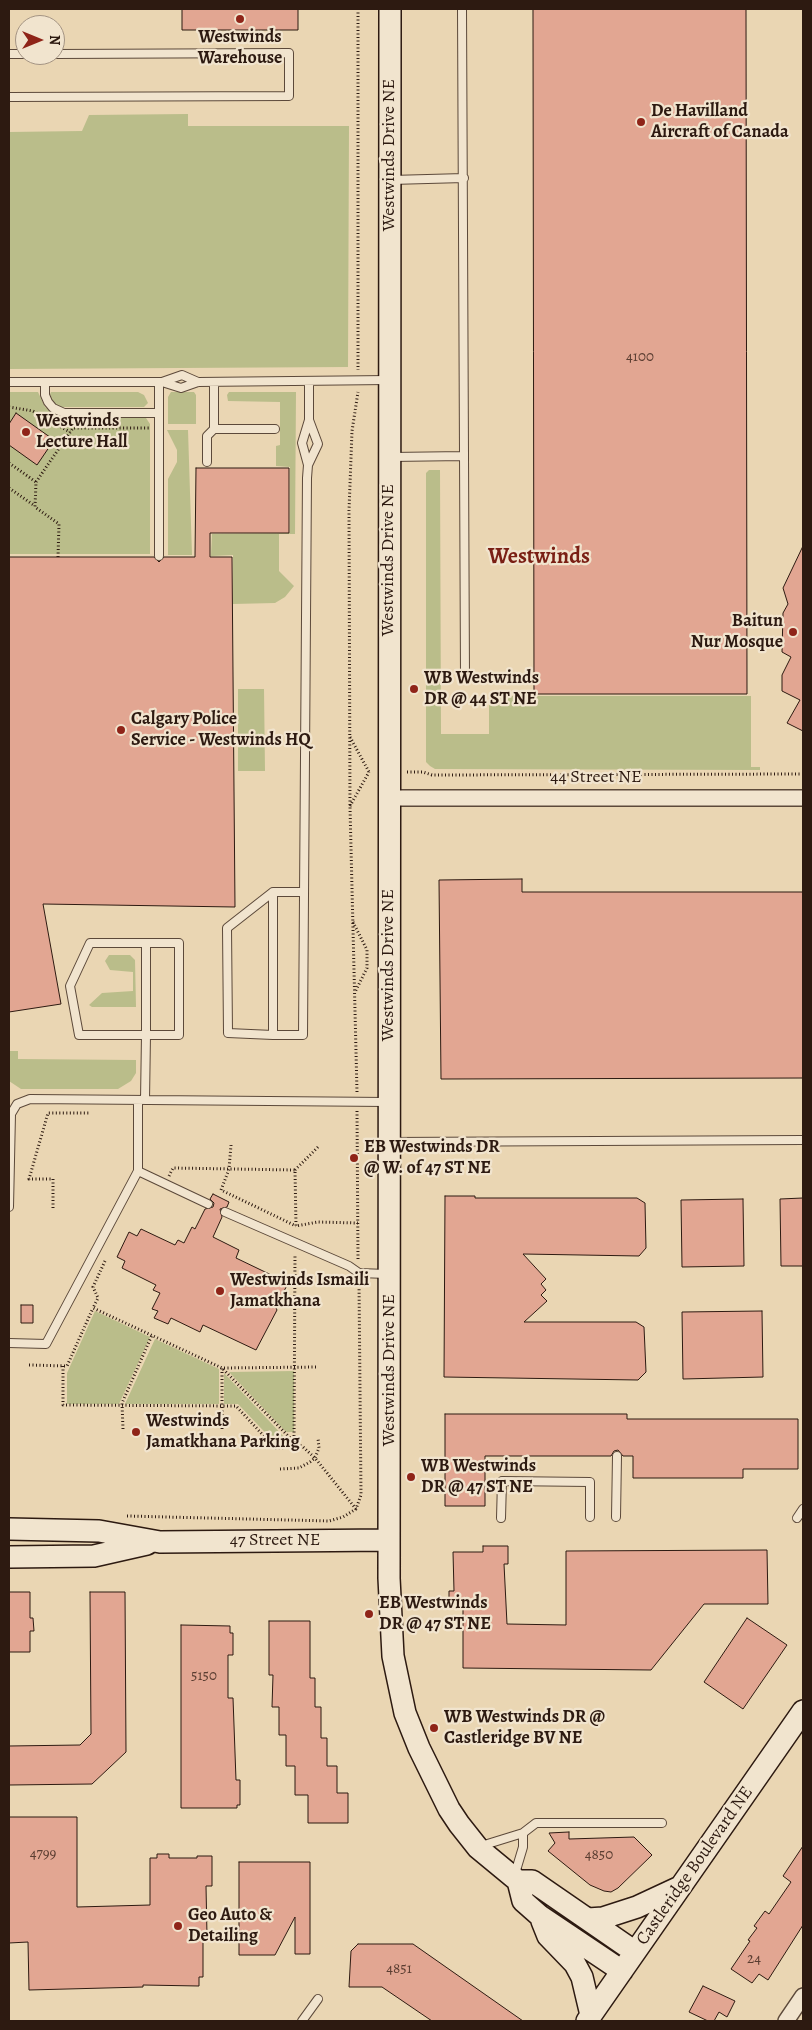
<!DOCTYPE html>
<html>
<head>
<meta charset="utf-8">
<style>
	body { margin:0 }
	#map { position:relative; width:812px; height:2030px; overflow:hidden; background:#ead6b3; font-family:Alegreya,serif }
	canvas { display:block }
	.frame { position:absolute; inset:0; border:10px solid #2d1a11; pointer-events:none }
	.north { position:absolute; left:15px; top:15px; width:50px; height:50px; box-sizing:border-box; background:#f1e4ce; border:1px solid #a39382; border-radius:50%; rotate:90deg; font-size:14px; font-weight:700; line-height:20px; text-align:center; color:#2d1a11 }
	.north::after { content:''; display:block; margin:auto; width:18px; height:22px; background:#8f2418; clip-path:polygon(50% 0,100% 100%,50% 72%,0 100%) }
</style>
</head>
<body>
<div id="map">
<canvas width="812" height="2030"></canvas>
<div class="frame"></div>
<div class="north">N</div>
</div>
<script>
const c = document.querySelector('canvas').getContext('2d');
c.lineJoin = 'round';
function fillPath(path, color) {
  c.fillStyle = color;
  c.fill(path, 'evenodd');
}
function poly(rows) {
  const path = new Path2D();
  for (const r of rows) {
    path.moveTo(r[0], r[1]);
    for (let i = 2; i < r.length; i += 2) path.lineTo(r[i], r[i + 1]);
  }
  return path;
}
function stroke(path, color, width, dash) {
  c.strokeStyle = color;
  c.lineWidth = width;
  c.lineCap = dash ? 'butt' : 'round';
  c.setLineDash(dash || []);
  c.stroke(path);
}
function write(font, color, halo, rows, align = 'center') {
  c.font = font + ' Alegreya,serif';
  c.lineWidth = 4.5;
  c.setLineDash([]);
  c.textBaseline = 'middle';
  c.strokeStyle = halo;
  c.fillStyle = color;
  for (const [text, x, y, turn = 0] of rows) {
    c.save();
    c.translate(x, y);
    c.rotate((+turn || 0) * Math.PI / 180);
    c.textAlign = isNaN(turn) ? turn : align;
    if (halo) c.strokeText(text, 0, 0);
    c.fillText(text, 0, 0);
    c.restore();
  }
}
fillPath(poly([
	[188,114,188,126,349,126,348,367,9,369,9,132,82,131,89,115],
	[9,392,38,392,45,407,58,416,71,417,71,425,111,425,111,417,146,418,150,424,150,554,9,554],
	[51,392,138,392,144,395,148,403,144,407,62,407,55,405,52,400,50,394],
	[171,392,194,392,196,395,196,424,168,424,168,397],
	[229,392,296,392,295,534,279,534,279,571,294,586,285,597,275,603,233,604,233,555,211,556,212,534,290,533,290,467,276,466,276,446,280,445,280,402,228,401,227,395],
	[167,430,188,430,192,555,168,555,168,479,177,462,177,450],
	[429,470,440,470,441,734,489,734,489,696,751,696,751,767,760,767,760,770,435,769,430,766,426,762,426,473],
	[238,689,264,689,265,771,238,771],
	[109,955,130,955,135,960,136,1007,92,1007,89,1005,102,993,133,991,133,972,110,970,105,961],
	[9,1051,18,1051,18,1059,136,1060,136,1073,131,1081,118,1089,21,1089,9,1081],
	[95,1311,150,1337,119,1404,67,1404,67,1373],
	[155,1339,219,1369,219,1404,125,1404],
	[294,1371,294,1432,286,1432,229,1372],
	[224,1373,287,1440,287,1447,278,1446,238,1404,224,1404]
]), '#babd8a');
const building = poly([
	[182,9,298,9,298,30,182,30,182,9],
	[533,9,746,9,747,694,534,694,533,9],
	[16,413,54,440,37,465,9,445,9,424,16,413],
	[75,419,105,419,105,425,75,425,75,419],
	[196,468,289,468,289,533,210,533,210,557,232,557,235,907,43,904,61,1004,9,1012,9,557,154,557,159,562,164,557,195,557,196,468],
	[803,546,803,731,787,723,800,700,782,691,782,675,791,657,782,652,783,613,788,604,783,588,803,546],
	[522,879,522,892,803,892,803,1078,441,1079,439,880,522,879],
	[213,1194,229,1202,227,1207,220,1209,222,1217,213,1237,239,1250,236,1258,288,1283,276,1308,277,1310,256,1350,203,1325,200,1332,171,1318,168,1324,154,1318,158,1311,152,1309,160,1293,153,1290,156,1285,122,1268,125,1261,117,1257,129,1232,137,1236,141,1229,175,1245,178,1240,184,1243,192,1227,195,1229,205,1209,213,1207,214,1203,210,1199,213,1194],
	[445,1196,475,1196,475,1198,637,1198,645,1203,646,1248,639,1256,523,1254,546,1279,541,1284,546,1290,541,1295,547,1301,524,1322,636,1322,644,1327,646,1372,638,1380,444,1377,445,1196],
	[803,1198,803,1266,781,1266,780,1199,803,1198],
	[743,1199,744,1266,682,1267,681,1200,743,1199],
	[21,1305,33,1305,33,1323,21,1323,21,1305],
	[762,1311,763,1377,683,1379,682,1312,762,1311],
	[445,1414,627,1414,627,1419,798,1419,798,1469,743,1469,743,1478,633,1478,633,1456,623,1456,618,1450,614,1451,611,1456,485,1456,485,1506,445,1506,445,1414],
	[483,1546,508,1546,508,1564,504,1564,507,1624,566,1625,566,1551,767,1550,768,1604,704,1604,651,1670,463,1668,463,1604,449,1604,449,1591,454,1591,453,1552,483,1552,483,1546],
	[9,1592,30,1592,30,1618,33,1618,34,1631,30,1631,30,1652,9,1652,9,1592],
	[90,1592,125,1592,126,1752,92,1784,9,1785,9,1746,80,1745,91,1734,90,1592],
	[747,1618,787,1645,743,1709,704,1682,747,1618],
	[269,1621,310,1621,310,1678,315,1678,315,1707,321,1707,321,1738,327,1738,327,1766,337,1766,337,1793,348,1793,348,1823,308,1823,308,1795,295,1795,295,1766,286,1766,286,1735,279,1735,279,1707,272,1707,273,1675,269,1675,269,1621],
	[181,1625,230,1626,230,1633,233,1633,233,1655,228,1655,228,1698,233,1698,236,1780,240,1780,240,1805,237,1805,237,1808,181,1808,181,1625],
	[9,1817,77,1817,77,1907,150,1905,150,1858,157,1858,157,1854,169,1854,169,1858,197,1858,197,1856,212,1856,212,1886,206,1886,207,1936,203,1936,203,1977,199,1977,199,1986,143,1985,143,1987,29,1990,28,1942,9,1943,9,1817],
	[569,1832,569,1839,634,1837,652,1855,618,1888,611,1892,604,1891,590,1885,548,1851,555,1843,549,1833,569,1832],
	[803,1846,803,1925,768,1980,759,1974,752,1983,731,1969,750,1941,748,1940,757,1928,754,1926,765,1911,769,1914,791,1882,783,1876,803,1846],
	[239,1862,310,1862,310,1954,295,1954,295,1917,275,1955,239,1955,239,1862],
	[358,1944,413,1944,523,2021,432,2021,382,1987,349,1987,351,1951,358,1944],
	[703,1986,735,2001,727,2017,719,2012,714,2021,708,2021,689,2012,703,1986]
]);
fillPath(building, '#e2a692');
stroke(building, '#2d1a11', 1);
const lane = poly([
	[462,9,465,677],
	[9,54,25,54],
	[9,97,289,96,289,53,55,54],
	[391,180,464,178],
	[9,382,162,382,181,388,198,382,388,380],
	[45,382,45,395,48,402,53,408,64,413,159,413],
	[162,382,182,375,198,382],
	[214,382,214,429,275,429],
	[391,457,464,456],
	[207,462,207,436,214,429],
	[308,465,302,443,309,420,309,381],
	[159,556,159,382],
	[273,892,304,892],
	[273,1035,273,892,227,928,228,1033,273,1035,303,1035,307,478,308,465,318,444,309,420],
	[145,1100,146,1035,146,943,179,943,179,1035,79,1035,70,986,90,943,146,943],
	[390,1142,803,1140],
	[138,1171,208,1204],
	[9,1207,11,1114,17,1104,30,1099,387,1102],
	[225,1212,349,1266,359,1273,387,1274],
	[9,1343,46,1344,138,1171,138,1100],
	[616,1517,617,1456],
	[501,1518,502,1481,590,1482,590,1517],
	[797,1518,803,1509],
	[523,1833,536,1823,662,1823],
	[481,1846,523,1833,523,1847,514,1877],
	[302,2021,318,1999]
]);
const street = poly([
	[389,798,803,798],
	[786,2021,803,1996]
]);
const secondary = poly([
	[390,9,389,1578,393,1656,405,1713,419,1748,449,1809,459,1824,478,1848,518,1881,523,1901,540,1916,622,1971],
	[9,1529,99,1531,160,1542,389,1540],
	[9,1557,94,1556,147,1544],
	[518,1881,532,1881,635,1952],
	[588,1919,603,1918,637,1907,680,1887],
	[542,1921,548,1936,575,1964,582,1977,591,2015],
	[587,2021,803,1711]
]);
stroke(lane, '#5c493a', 10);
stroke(street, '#5c493a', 18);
stroke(secondary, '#2d1a11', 24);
stroke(poly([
	[358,9,358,370],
	[9,407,33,411,70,432],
	[9,463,36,482],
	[9,488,35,506],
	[58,557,59,524,35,507,36,482,73,428,149,428],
	[350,737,369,772],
	[407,772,423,772,432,775,803,774],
	[350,806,369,772],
	[353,922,367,950,367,968,355,992],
	[357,1092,350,807,349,511,352,431,358,392],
	[357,1111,358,1259],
	[231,1145,229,1169,221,1190,296,1226],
	[295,1170,319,1146],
	[169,1176,173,1168,295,1170,296,1226,318,1222,358,1223],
	[53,1208,53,1179,29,1179,48,1113,90,1113],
	[105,1261,93,1287,98,1298,93,1308,222,1368,294,1442,303,1447,315,1458,356,1509],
	[29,1365,67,1366,93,1308],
	[63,1366,63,1405,236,1406,275,1448,303,1447],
	[123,1429,122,1403,152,1335],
	[222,1429,222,1368,318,1367],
	[294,1443,295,1255],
	[280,1469,299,1468,310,1462,315,1458,319,1448,318,1438],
	[127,1516,329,1521,343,1517,356,1509,361,1495,359,1283]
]), '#2d1a11', 3, [1, 2.5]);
stroke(lane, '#f1e4ce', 8);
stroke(street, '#f1e4ce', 15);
stroke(secondary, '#f1e4ce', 21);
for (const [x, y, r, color] of [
	[240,19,5,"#8f2418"],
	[641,122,5,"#8f2418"],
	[26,432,5,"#8f2418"],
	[793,632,5,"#8f2418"],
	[414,689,5,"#8f2418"],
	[121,730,5,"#8f2418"],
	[354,1158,5,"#8f2418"],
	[220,1291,5,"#8f2418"],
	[136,1432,5,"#8f2418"],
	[411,1477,5,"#8f2418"],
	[369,1614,5,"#8f2418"],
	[434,1728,5,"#8f2418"],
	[178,1926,5,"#8f2418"]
]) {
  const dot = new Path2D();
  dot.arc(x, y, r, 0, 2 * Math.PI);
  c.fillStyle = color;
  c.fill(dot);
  stroke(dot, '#f1e4ce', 2);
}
write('15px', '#5a3d31', null, [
	["4100",640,357],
	["5150",204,1676],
	["4799",43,1854],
	["4850",599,1855],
	["24",754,1959],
	["4851",399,1969]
]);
write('bold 18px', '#2d1a11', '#f1e4ce', [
	["Westwinds",240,38,"center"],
	["Warehouse",240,59,"center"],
	["De Havilland",651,112],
	["Aircraft of Canada",651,133],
	["Westwinds",36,422],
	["Lecture Hall",36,443],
	["Baitun",783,622,"right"],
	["Nur Mosque",783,643,"right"],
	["WB Westwinds",424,679],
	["DR @ 44 ST NE",424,700],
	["Calgary Police",131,720],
	["Service - Westwinds HQ",131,741],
	["EB Westwinds DR",364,1148],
	["@ W. of 47 ST NE",364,1169],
	["Westwinds Ismaili",230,1281],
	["Jamatkhana",230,1302],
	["Westwinds",146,1422],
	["Jamatkhana Parking",146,1443],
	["WB Westwinds",421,1467],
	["DR @ 47 ST NE",421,1488],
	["EB Westwinds",379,1604],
	["DR @ 47 ST NE",379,1625],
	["WB Westwinds DR @",444,1718],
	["Castleridge BV NE",444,1739],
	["Geo Auto &",188,1916],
	["Detailing",188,1937]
], 'left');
write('18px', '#2d1a11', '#f1e4ce', [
	["Westwinds Drive NE",390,155,-90],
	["Westwinds Drive NE",389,560,-90],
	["44 Street NE",596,778],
	["Westwinds Drive NE",389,965,-90],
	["Westwinds Drive NE",390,1370,-90],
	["47 Street NE",275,1541],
	["Castleridge Boulevard NE",695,1866,-55]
]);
write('bold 22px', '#7a1f14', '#f1e4ce', [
	["Westwinds",539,558]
]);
</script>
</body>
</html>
